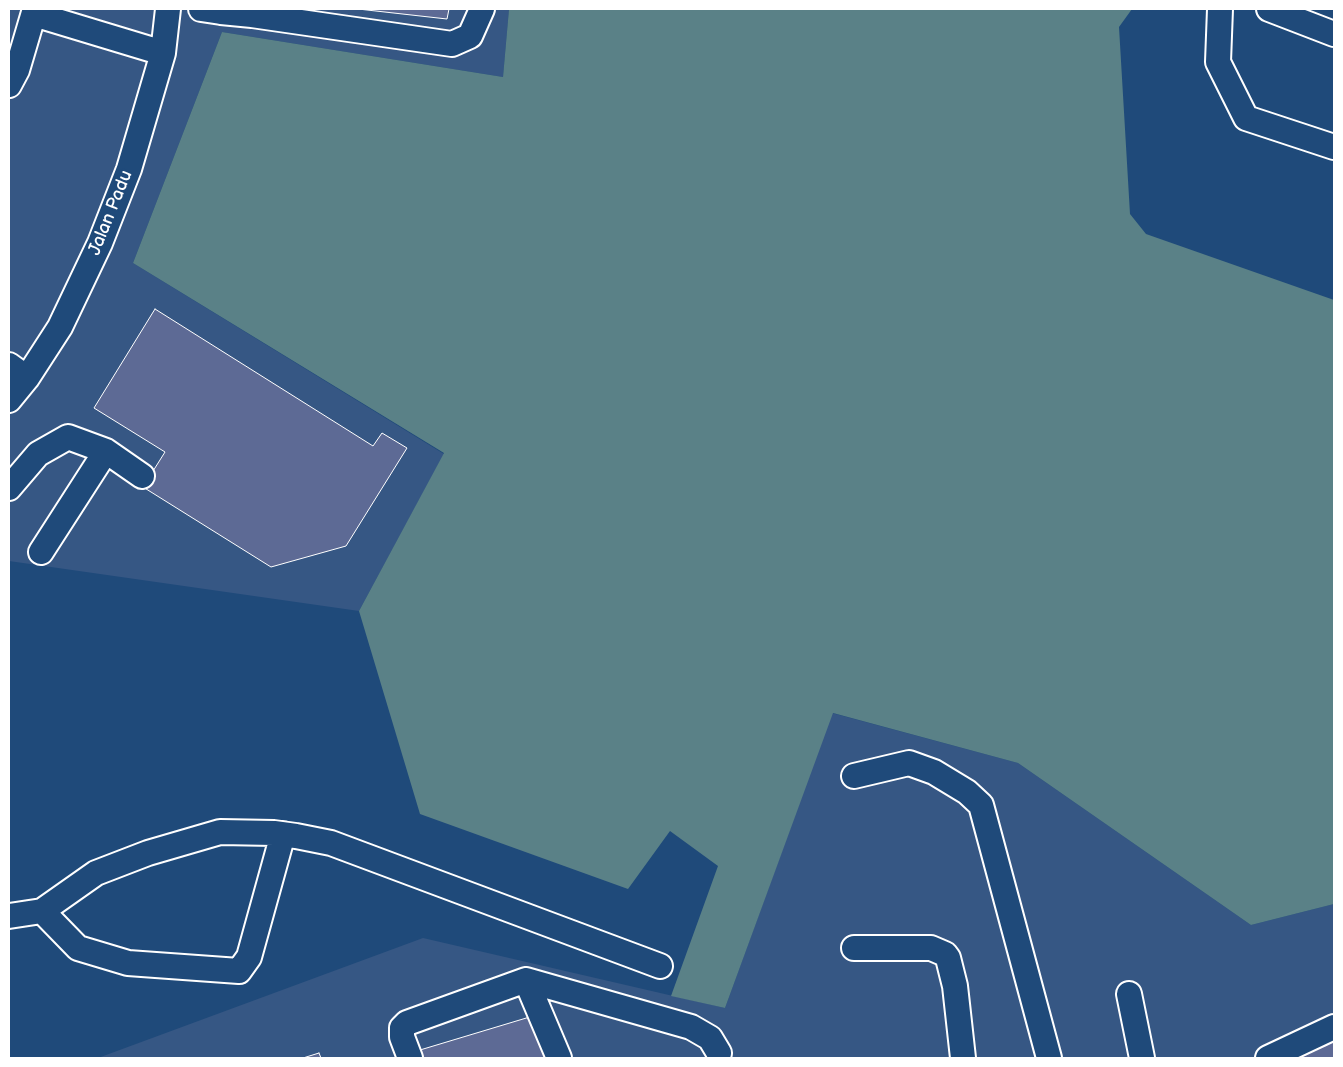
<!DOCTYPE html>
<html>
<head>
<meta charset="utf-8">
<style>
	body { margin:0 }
	#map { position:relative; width:1343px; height:1067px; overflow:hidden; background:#1f4a7a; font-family:"Balsamiq Sans",sans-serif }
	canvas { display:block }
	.frame { position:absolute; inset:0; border:10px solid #fff; pointer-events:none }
</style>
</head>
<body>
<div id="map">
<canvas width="1343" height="1067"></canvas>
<div class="frame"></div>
</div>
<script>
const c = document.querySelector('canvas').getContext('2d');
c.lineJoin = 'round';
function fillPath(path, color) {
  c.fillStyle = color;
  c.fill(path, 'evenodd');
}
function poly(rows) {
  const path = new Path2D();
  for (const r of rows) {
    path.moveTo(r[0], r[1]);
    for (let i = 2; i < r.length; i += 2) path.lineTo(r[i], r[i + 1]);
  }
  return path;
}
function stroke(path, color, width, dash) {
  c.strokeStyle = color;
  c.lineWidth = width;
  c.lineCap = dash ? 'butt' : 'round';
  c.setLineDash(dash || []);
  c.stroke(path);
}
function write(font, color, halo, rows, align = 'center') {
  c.font = font + ' "Balsamiq Sans",sans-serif';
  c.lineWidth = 4.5;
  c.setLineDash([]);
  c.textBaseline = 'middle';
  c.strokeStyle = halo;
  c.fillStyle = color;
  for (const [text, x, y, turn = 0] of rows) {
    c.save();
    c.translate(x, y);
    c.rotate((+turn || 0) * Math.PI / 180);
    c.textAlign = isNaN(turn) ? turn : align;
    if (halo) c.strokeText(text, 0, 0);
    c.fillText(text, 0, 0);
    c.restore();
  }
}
fillPath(poly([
	[9,9,509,9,503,77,222,32,133,263,444,454,359,611,9,561],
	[832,713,1018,763,1251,925,1334,904,1334,1058,98,1058,423,938,725,1008]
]), '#365784');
fillPath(poly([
	[509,9,1132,9,1119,27,1130,214,1146,234,1334,300,1334,904,1251,925,1018,763,833,713,725,1008,671,996,718,866,670,831,628,889,420,814,359,611,444,453,133,263,222,32,503,77]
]), '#5a8187');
const building = poly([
	[358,9,449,9,447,19,358,9],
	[155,309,373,446,382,433,407,448,346,546,271,567,143,487,165,452,94,408,155,309],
	[533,1016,545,1058,423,1058,420,1050,533,1016],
	[1334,1040,1334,1058,1293,1058,1334,1040],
	[319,1053,321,1058,303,1058,319,1053]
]);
fillPath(building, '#5d6a95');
stroke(building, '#fff', 1);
const minor = poly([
	[201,9,221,12],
	[222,9,221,12,252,15,452,44,470,36,482,9],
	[1220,9,1218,62,1246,118,1334,147],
	[1269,9,1334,34],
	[34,14,163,53],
	[9,85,17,70,35,9],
	[9,365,27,378],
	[9,400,27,378,60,327,100,243,129,169,163,53,168,9],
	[9,488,38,454,68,437,106,451,142,476],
	[41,552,106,451],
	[854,776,909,763,934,772,967,792,981,805,1049,1058],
	[42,911,78,948,128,963,239,971,249,957,283,834],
	[9,916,42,911,96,873,148,853,220,832,274,833,296,836,331,843,660,966],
	[854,948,931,948,945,954,948,958,955,986,963,1058],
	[526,980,559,1058],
	[1129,994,1142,1058],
	[410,1058,402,1037,402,1028,407,1023,526,980,691,1027,710,1038,719,1053],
	[1268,1058,1334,1027]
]);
stroke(minor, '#fff', 28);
stroke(minor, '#1f4a7a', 24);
write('18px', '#fff', '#1f4a7a', [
	["Jalan Padu",111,213,-68]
]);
</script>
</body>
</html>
